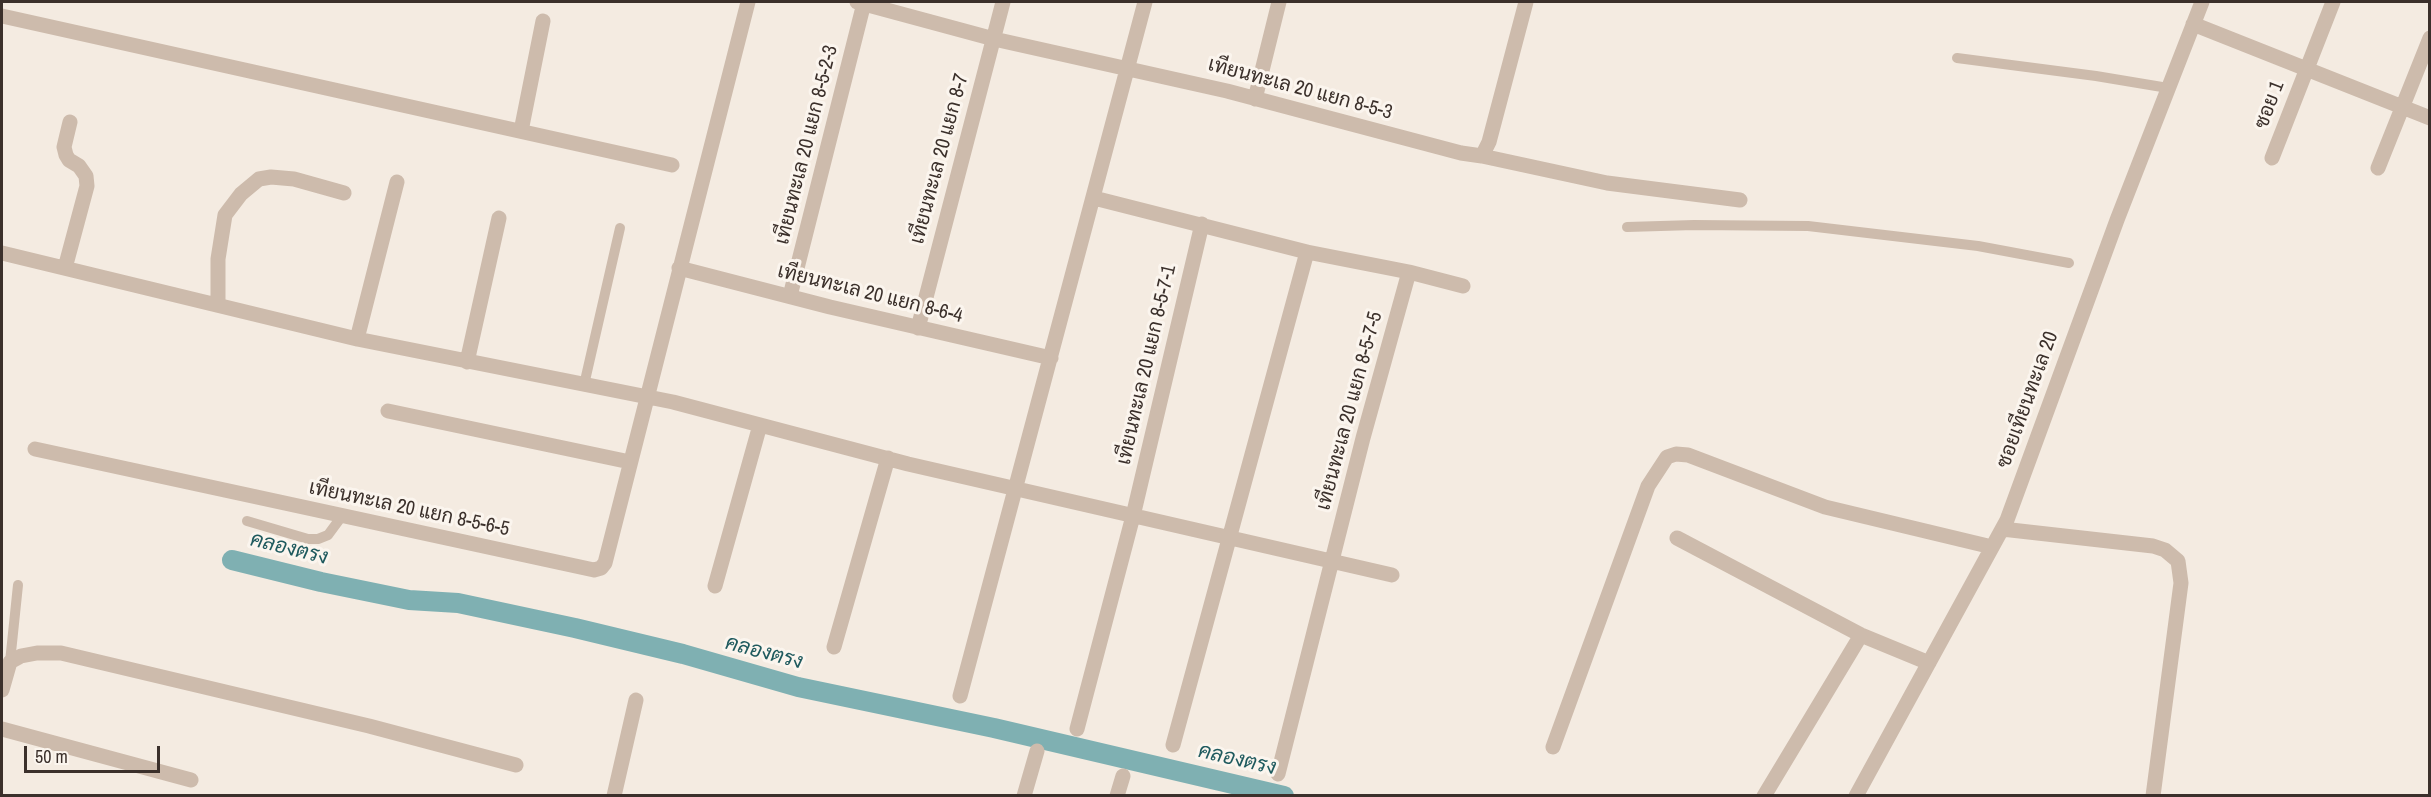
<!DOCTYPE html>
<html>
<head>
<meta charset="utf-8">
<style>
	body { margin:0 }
	#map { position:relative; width:2431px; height:797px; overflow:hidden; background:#f4ebe1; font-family:"Archivo Narrow",sans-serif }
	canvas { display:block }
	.frame { position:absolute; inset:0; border:3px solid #3b302b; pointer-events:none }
	.scale { position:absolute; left:24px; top:746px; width:136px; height:27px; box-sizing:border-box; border:3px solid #3b302b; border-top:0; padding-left:8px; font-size:18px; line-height:21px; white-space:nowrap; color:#3b302b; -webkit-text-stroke:4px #fbf5ee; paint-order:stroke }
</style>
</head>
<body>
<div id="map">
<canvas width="2431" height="797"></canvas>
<div class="frame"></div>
<div class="scale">50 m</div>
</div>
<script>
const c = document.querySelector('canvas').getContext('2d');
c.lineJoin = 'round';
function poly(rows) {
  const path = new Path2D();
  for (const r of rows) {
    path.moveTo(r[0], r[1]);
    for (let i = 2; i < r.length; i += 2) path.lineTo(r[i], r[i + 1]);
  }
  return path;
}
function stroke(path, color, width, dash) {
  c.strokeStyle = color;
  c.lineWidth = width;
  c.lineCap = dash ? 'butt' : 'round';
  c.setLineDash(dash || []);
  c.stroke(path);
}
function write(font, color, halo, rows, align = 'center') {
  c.font = font + ' "Archivo Narrow",Sarabun,sans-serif';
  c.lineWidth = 6;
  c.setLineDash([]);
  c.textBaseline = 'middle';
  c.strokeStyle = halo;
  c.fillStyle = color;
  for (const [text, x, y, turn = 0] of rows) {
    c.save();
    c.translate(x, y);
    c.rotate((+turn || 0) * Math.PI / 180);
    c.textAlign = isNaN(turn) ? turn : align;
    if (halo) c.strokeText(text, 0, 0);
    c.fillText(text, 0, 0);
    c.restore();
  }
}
stroke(poly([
	[232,560,321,582,409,600,458,603,575,628,683,654,798,687,994,728,1284,796]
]), '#7fb0b2', 20);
stroke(poly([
	[1957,58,2096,76,2168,88],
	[1627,227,1694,225,1808,226,1978,246,2069,263],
	[584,385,620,228],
	[247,521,308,539,318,539,328,535,342,516],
	[10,662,18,585]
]), '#cdbbac', 10);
stroke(poly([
	[857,2,994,39,1227,91,1461,153,1482,156,1489,142,1526,2],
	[2,16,672,165],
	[2193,24,2430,118],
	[1255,99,1279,2],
	[521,131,543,21],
	[1482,156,1607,183,1740,200],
	[2272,158,2333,2],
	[2378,168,2430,38],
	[1094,198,1307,252,1409,272,1463,286],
	[2,253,357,339,673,402,908,464,1392,575],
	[65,268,87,186,86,176,79,166,69,160,66,155,64,147,70,122],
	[679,268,830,307,1051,358],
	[790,296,864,3],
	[218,305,218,259,225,215,241,194,259,179,271,177,294,179,344,193],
	[918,328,1003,2],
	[357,339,397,182],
	[467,362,499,218],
	[388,411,630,462],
	[35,449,594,570,601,568,605,563,748,2],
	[2002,529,2153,546,2165,550,2178,561,2181,583,2153,796],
	[1677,538,1861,635,1929,663],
	[715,586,760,425],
	[834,647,888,458],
	[2,690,10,662,21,656,37,653,61,653,369,726,516,765],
	[960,696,1145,2],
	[2,729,191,780],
	[1077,729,1133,516,1202,224],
	[1173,745,1307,252],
	[1553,747,1648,486,1667,457,1676,454,1688,455,1825,507,1992,547],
	[1278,774,1363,438,1409,272],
	[614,796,636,700],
	[1024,796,1037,751],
	[1117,796,1123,776],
	[1764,796,1861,635],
	[1856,796,2007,520,2117,220,2202,2]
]), '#cdbbac', 15);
write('20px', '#3b302b', '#fbf5ee', [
	["เทียนทะเล 20 แยก 8-5-3",1300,89,15],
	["ซอย 1",2270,105,-69],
	["เทียนทะเล 20 แยก 8-5-2-3",807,145,-76],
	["เทียนทะเล 20 แยก 8-7",940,159,-75],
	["เทียนทะเล 20 แยก 8-6-4",870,294,14],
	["เทียนทะเล 20 แยก 8-5-7-1",1147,365,-77],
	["ซอยเทียนทะเล 20",2028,400,-70],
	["เทียนทะเล 20 แยก 8-5-7-5",1350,411,-75],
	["เทียนทะเล 20 แยก 8-5-6-5",409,509,12]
]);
write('italic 21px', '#1f5a5e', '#fbf5ee', [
	["คลองตรง",289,549,14],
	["คลองตรง",764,653,15],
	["คลองตรง",1237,760,13]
]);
</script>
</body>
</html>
